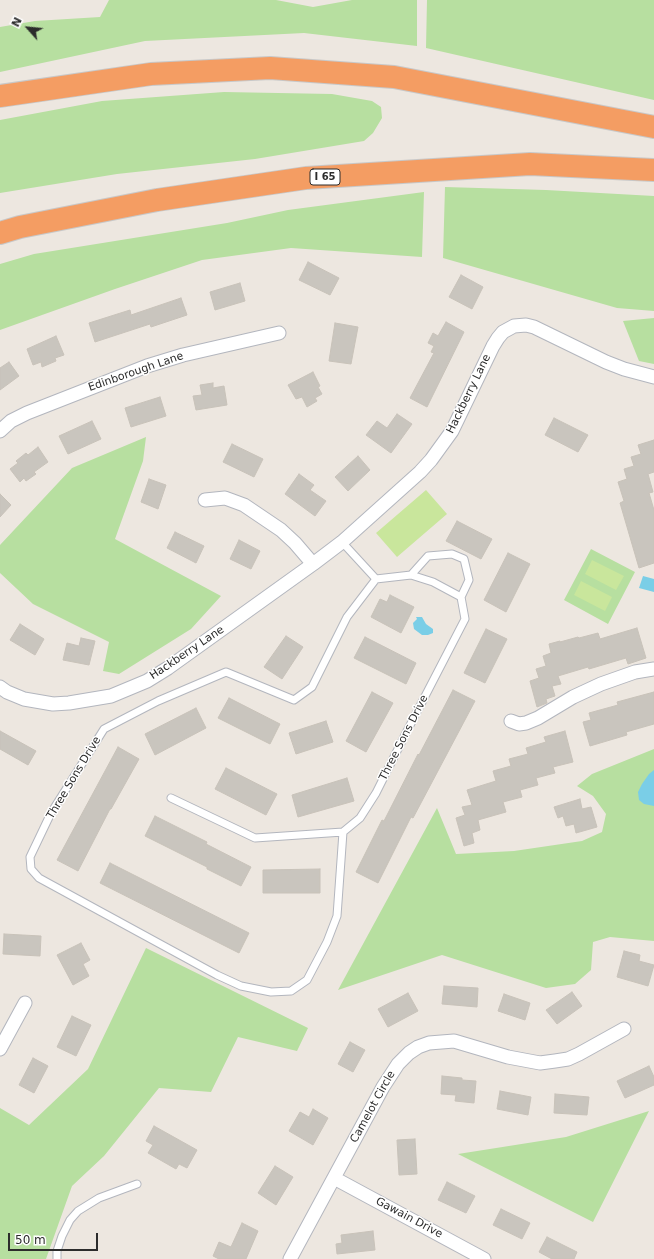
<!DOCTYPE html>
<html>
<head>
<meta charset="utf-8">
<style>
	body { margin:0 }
	#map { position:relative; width:654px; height:1259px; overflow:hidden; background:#ede7e0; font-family:"DejaVu Sans",sans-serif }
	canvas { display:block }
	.north { position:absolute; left:8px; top:8px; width:40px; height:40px; -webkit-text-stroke:3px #fff; paint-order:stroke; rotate:297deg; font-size:11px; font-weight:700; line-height:16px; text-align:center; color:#2c2c2c }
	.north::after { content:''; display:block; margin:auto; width:14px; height:18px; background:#2c2c2c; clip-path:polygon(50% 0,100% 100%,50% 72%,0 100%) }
	.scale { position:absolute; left:8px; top:1233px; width:90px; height:18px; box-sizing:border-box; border:2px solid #2c2c2c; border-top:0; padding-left:5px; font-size:12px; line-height:14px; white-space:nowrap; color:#2c2c2c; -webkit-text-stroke:3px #fff; paint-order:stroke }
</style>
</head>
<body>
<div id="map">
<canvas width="654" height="1259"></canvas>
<div class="north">N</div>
<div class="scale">50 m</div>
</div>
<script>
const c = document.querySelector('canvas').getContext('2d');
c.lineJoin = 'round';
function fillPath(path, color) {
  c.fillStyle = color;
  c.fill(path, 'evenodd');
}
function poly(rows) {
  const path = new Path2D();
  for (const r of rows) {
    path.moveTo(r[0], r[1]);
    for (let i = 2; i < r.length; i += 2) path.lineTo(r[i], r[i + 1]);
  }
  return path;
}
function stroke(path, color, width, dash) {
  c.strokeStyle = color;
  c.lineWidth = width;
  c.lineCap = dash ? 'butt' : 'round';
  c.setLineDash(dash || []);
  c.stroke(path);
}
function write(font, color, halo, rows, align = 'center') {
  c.font = font + ' "DejaVu Sans",sans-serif';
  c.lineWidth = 3;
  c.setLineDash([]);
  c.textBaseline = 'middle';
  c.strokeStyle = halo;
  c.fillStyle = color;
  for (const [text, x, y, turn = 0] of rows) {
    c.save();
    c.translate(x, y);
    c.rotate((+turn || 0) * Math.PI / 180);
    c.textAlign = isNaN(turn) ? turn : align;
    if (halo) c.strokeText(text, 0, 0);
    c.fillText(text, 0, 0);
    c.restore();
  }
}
fillPath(poly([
	[109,0,276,0,313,7,352,0,417,0,417,46,304,33,145,41,0,72,0,27,35,21,100,17],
	[427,0,654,0,654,100,426,48],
	[224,92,332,94,372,101,381,107,382,118,373,133,364,141,255,159,117,174,0,193,0,120,102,101],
	[445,187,546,190,654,196,654,311,617,308,443,258],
	[424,192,422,257,291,248,202,260,115,289,0,330,0,264,34,254,227,223,288,210],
	[654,318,654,364,639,361,623,321],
	[146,437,143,461,115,539,221,596,191,629,119,674,103,671,109,642,33,604,0,573,0,545,72,468],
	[591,549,635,572,608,624,564,600],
	[654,749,654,941,610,937,593,942,591,970,575,984,546,988,442,955,338,990,437,808,456,854,514,851,582,841,602,832,606,814,593,796,577,786,592,774],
	[146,948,308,1028,297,1051,238,1037,211,1092,159,1088,104,1156,72,1186,46,1259,0,1259,0,1108,29,1125,88,1069],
	[649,1111,593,1222,458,1154,566,1137]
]), '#b7dfa0');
fillPath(poly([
	[426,490,447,514,397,557,376,533],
	[592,560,624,576,616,590,585,574],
	[581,581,612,597,605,611,574,595]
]), '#c9e69c');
fillPath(poly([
	[643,576,654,579,654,592,639,588],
	[416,617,422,617,426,624,433,629,433,633,428,635,422,635,414,629,413,623,417,619],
	[654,770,654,806,644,804,639,800,638,792,642,784,649,774]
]), '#7acee7');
const building = poly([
	[308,262,339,278,330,295,299,280,308,262],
	[461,275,483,287,472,309,449,297,461,275],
	[240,283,245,301,215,310,210,292,240,283],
	[181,298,187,315,151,327,150,324,95,342,89,323,130,310,131,315,181,298],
	[446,322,464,332,427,407,410,398,434,353,431,352,434,346,428,343,433,333,438,336,446,322],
	[335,323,358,327,351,364,329,361,335,323],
	[56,336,64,355,55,358,56,361,42,367,41,362,33,365,27,349,56,336],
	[9,362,19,376,0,390,0,368,9,362],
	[313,372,320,386,318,387,322,394,315,398,317,401,307,407,302,397,296,399,288,385,313,372],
	[213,383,213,388,224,386,227,405,196,410,193,396,202,395,200,385,213,383],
	[160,397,166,416,131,427,125,408,160,397],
	[397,414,412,424,391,453,366,435,377,421,387,428,397,414],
	[554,418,588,435,578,452,545,435,554,418],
	[92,421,101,439,68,454,59,436,92,421],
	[654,440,654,472,648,474,653,492,649,493,654,510,654,563,639,568,620,503,624,501,618,482,627,479,624,469,634,466,631,457,641,454,638,445,654,440],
	[232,444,263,459,254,477,223,462,232,444],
	[38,447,48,462,34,472,36,474,26,481,24,478,20,482,10,469,18,463,16,461,26,453,28,455,38,447],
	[358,456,370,470,348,491,335,477,358,456],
	[299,474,314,485,310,490,326,501,315,516,285,494,299,474],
	[149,479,166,485,158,509,141,502,149,479],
	[0,494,11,505,0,517,0,494],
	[457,521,492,539,481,559,446,541,457,521],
	[175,532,204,546,196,563,167,548,175,532],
	[239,540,260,551,251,569,230,559,239,540],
	[508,553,530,564,506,612,484,600,508,553],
	[390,595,414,607,401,633,371,617,380,599,387,602,390,595],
	[20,624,44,639,35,655,10,640,20,624],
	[637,628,646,658,628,664,626,658,589,669,588,667,558,676,561,684,552,686,555,696,546,699,547,703,537,707,530,681,539,678,536,669,546,666,543,656,551,653,549,644,560,641,560,642,578,637,579,638,598,633,600,639,637,628],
	[486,629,507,639,485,683,464,673,486,629],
	[286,636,303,647,282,679,264,667,286,636],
	[365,637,416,663,406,684,354,658,365,637],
	[81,638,95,641,89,665,63,660,67,643,79,646,81,638],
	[453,690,475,701,413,818,411,817,378,883,356,872,382,820,384,821,418,754,419,755,453,690],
	[372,692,393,703,366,752,346,741,372,692],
	[654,692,654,724,626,732,627,735,590,746,583,722,591,720,589,713,618,705,617,702,654,692],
	[229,698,280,724,270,744,218,718,229,698],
	[196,708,206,728,155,755,145,734,196,708],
	[326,721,333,742,296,754,289,733,326,721],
	[0,731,36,751,28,765,0,749,0,731],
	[565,731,573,762,553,767,555,773,536,778,538,785,520,790,522,797,503,802,506,812,478,820,480,830,472,833,474,843,464,846,456,818,465,815,462,807,472,805,467,790,496,781,493,771,511,766,509,759,528,754,526,748,546,742,544,737,565,731],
	[118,747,139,759,111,809,110,809,78,871,57,860,118,747],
	[226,768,277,794,266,815,215,789,226,768],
	[347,778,354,801,298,817,292,795,347,778],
	[580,799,582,809,591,807,597,827,576,833,574,824,566,826,563,816,558,818,554,807,580,799],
	[155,816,207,842,206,844,251,867,241,886,207,869,207,867,145,836,155,816],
	[110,863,249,933,239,953,100,883,110,863],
	[320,869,320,893,263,893,263,870,320,869],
	[4,934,41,936,40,956,3,954,4,934],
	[81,943,90,960,83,964,89,976,73,985,57,955,81,943],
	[624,951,640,955,639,961,654,965,648,986,617,977,624,951],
	[444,986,478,988,477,1007,442,1004,444,986],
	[572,992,582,1006,557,1024,546,1010,572,992],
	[408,993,418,1011,388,1027,378,1009,408,993],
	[504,994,530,1003,525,1020,498,1011,504,994],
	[72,1016,91,1025,76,1056,57,1047,72,1016],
	[350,1042,365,1050,353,1072,338,1064,350,1042],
	[33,1058,48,1066,34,1093,19,1085,33,1058],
	[649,1066,654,1077,654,1085,625,1098,617,1081,649,1066],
	[442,1076,462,1078,462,1080,476,1081,474,1103,455,1101,456,1095,441,1094,442,1076],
	[500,1091,531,1097,528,1115,497,1109,500,1091],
	[555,1094,589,1097,587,1115,554,1113,555,1094],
	[313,1109,328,1118,313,1145,289,1131,300,1112,309,1117,313,1109],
	[154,1126,197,1150,187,1168,179,1164,176,1169,148,1153,153,1145,146,1141,154,1126],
	[415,1139,417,1174,399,1175,397,1140,415,1139],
	[275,1166,293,1177,276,1205,258,1193,275,1166],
	[447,1182,475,1196,466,1213,438,1200,447,1182],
	[501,1209,530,1223,522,1239,493,1225,501,1209],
	[242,1223,258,1231,246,1259,219,1259,213,1256,219,1242,231,1247,242,1223],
	[373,1231,375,1250,337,1254,336,1244,342,1243,341,1235,373,1231],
	[547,1237,577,1252,574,1259,552,1259,539,1252,547,1237]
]);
fillPath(building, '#c9c5be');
stroke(building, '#c8c2b9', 1);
const service = poly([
	[342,542,376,579,347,617,312,687,294,700,226,672,158,701,104,729,51,813,30,857,31,869,39,878,217,975,241,986,271,992,291,991,307,980,327,942,337,916,343,832],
	[411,575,433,582,461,597],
	[171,798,255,838,343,832,360,818,376,793,406,733,465,619,461,597,469,580,464,559,452,554,428,556,411,575,376,579],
	[57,1259,57,1251,62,1236,70,1220,78,1211,99,1198,137,1184]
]);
const minor = poly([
	[0,431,11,421,27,413,147,366,183,355,279,333],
	[205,500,225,498,244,505,281,530,295,543,313,564],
	[0,687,7,692,24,699,53,704,69,703,111,696,147,681,168,668,313,564,342,542,420,472,431,460,452,431,493,346,498,338,503,332,514,326,526,325,534,327,606,362,624,369,654,377],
	[511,721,519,724,526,723,538,718,573,697,601,684,635,672,654,669],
	[0,1049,25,1003],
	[334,1178,484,1259],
	[290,1259,383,1087,398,1064,409,1053,418,1047,429,1043,454,1041,508,1057,540,1063,555,1061,568,1059,579,1054,624,1029]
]);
const motorway = poly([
	[0,96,151,74,270,68,394,77,654,127],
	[0,233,20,227,157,200,306,178,530,164,654,170]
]);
stroke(service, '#b3b6be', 9);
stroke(minor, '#b3b6be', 15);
stroke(motorway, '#c8c8c8', 24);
stroke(service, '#fff', 7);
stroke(minor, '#fff', 13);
stroke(motorway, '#f49d63', 22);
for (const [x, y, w] of [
	[325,177,30]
]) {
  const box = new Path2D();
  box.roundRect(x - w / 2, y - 8, w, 16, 3);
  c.fillStyle = '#fff';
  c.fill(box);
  stroke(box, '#2c2c2c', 1);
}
write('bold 10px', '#2c2c2c', null, [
	["I 65",325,177]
]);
write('11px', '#2c2c2c', '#fff', [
	["Edinborough Lane",136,372,-19],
	["Hackberry Lane",469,394,-64],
	["Hackberry Lane",187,653,-34],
	["Three Sons Drive",404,738,-63],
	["Three Sons Drive",74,778,-59],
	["Camelot Circle",373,1107,-61],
	["Gawain Drive",409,1218,28]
]);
</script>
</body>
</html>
